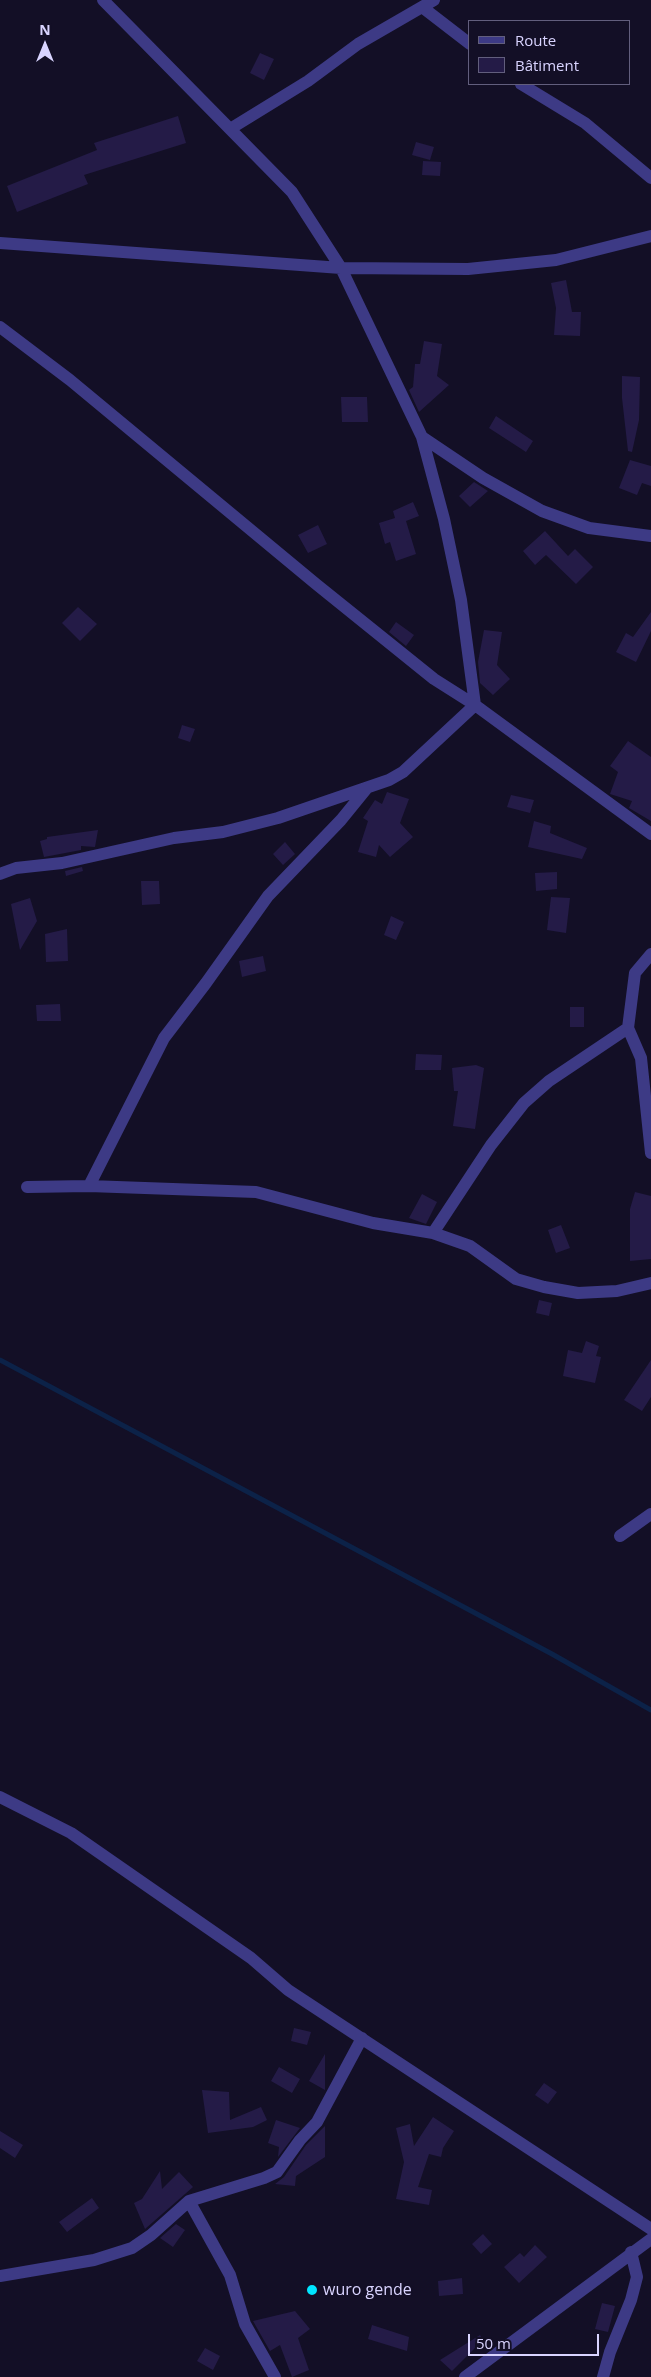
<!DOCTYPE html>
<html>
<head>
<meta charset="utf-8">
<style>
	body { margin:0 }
	#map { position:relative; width:651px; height:2377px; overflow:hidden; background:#130f26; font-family:"Open Sans",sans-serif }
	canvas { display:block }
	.legend { position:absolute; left:468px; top:20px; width:162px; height:65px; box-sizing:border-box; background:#130f26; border:1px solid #625e7d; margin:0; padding:6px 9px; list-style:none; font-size:15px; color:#d9d4ff }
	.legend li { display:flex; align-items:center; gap:10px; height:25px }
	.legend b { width:25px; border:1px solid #625e7d }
	.north { position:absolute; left:20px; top:20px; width:50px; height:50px; -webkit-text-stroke:4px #130f26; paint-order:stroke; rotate:0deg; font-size:14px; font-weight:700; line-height:20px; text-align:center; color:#d9d4ff }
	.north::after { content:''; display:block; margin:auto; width:18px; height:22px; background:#d9d4ff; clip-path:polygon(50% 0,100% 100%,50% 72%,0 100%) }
	.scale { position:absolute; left:468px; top:2334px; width:131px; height:22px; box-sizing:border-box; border:2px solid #d9d4ff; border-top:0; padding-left:6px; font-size:15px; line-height:18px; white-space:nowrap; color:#d9d4ff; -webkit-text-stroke:4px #130f26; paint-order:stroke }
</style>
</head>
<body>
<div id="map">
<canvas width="651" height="2377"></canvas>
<ul class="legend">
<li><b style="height:6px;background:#3d3a85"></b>Route</li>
<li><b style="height:14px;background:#241b47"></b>Bâtiment</li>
</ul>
<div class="north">N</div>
<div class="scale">50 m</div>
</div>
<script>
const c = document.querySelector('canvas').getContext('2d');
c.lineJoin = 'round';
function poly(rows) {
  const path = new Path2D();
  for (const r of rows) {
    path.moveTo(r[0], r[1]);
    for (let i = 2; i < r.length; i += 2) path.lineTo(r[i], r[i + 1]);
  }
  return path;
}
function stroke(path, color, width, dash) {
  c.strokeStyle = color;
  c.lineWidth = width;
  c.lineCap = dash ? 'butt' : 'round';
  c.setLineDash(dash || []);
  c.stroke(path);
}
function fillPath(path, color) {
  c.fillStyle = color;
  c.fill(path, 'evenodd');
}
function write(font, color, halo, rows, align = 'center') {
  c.font = font + ' "Open Sans",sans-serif';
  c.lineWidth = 4;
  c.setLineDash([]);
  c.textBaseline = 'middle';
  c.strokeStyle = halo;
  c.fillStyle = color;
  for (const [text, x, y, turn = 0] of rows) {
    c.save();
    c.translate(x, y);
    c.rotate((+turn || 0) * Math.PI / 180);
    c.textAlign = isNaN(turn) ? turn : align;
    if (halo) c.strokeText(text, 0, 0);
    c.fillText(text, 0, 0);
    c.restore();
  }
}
stroke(poly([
	[0,1360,552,1654,651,1710]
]), '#0c2248', 5);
fillPath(poly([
	[260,53,274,59,264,80,250,73],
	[178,116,186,143,84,175,88,184,17,212,7,186,97,150,94,143],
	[416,142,434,147,430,160,412,155],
	[423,161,441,162,440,176,422,175],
	[566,280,572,312,581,312,580,336,554,335,556,308,551,283],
	[424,341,442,344,437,376,449,385,419,412,409,390,413,387,415,364,420,364],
	[622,376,640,377,639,420,632,452,628,451,622,398],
	[341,397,367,397,368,422,342,422],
	[496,416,533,441,526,452,489,428],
	[630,460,651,466,651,486,642,483,637,495,619,488],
	[474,482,488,491,470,507,459,496],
	[413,502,419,516,406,521,416,554,396,561,390,542,385,544,379,523,395,518,393,511],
	[318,525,327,544,308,553,298,535],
	[545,531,568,556,575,549,593,567,576,584,546,555,535,565,523,551],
	[78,607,97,624,80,641,62,623],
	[651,612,651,631,636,662,616,652,626,633,633,637],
	[396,622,414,635,406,646,389,632],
	[484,630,502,632,497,665,510,679,493,695,480,683,478,662],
	[182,725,195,729,190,742,178,738],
	[628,741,651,757,651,821,629,808,632,801,610,794,618,772,610,766],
	[387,792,409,799,400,823,413,837,390,857,379,845,376,857,358,852,368,821,363,818,375,800,382,804],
	[511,795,534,800,530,813,507,807],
	[534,821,551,826,550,833,587,848,582,859,528,847],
	[98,830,95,847,81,846,81,850,44,857,40,841,47,839,47,837],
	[285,842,295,854,283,865,273,854],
	[82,867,83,871,66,876,65,871],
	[557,872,557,889,536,891,535,873],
	[141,881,159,881,160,904,142,905],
	[551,897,570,898,566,933,547,930],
	[30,898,37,921,20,950,11,904],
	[391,916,404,922,396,940,384,935],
	[67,929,68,961,46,962,45,934],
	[263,956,266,971,242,977,239,961],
	[60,1004,61,1021,37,1021,36,1005],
	[570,1007,584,1007,584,1027,570,1027],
	[416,1054,442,1055,441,1070,415,1070],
	[476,1065,484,1068,475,1129,453,1126,458,1091,454,1091,452,1068],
	[635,1192,651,1196,651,1259,630,1261,630,1209],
	[422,1194,437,1202,426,1224,409,1218],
	[561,1225,570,1248,556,1253,548,1230],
	[539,1300,552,1303,549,1316,536,1313],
	[586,1341,599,1346,596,1356,601,1357,595,1383,563,1376,568,1350,582,1353],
	[651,1360,651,1397,642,1411,624,1400],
	[294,2028,311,2032,307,2045,291,2041],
	[325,2054,325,2090,309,2081],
	[279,2067,300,2079,292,2093,271,2081],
	[544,2083,557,2092,548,2104,535,2095],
	[202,2090,229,2092,230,2120,261,2107,267,2120,253,2127,208,2133],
	[433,2117,454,2131,443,2148,441,2157,429,2154,418,2187,432,2190,429,2205,396,2199,404,2162,396,2128,410,2124,414,2146],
	[276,2120,300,2128,278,2157,279,2147,268,2143],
	[325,2126,325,2157,296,2176,295,2186,275,2184,284,2177,306,2145],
	[0,2131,23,2145,15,2158,0,2148],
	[160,2171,162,2189,179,2172,193,2187,145,2229,134,2203,142,2199],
	[92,2198,99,2208,67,2232,59,2222],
	[176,2224,185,2230,173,2247,160,2238],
	[483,2234,492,2244,481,2254,472,2244],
	[535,2245,547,2257,519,2283,504,2267,520,2253,524,2257],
	[462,2278,463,2294,439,2296,438,2281],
	[602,2303,615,2306,608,2332,595,2329],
	[295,2311,310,2329,298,2338,309,2370,292,2377,280,2345,270,2351,253,2321],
	[372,2325,409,2337,407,2351,368,2339],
	[480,2335,483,2340,452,2371,440,2360],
	[205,2348,220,2356,213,2370,197,2361]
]), '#241b47');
stroke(poly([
	[103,0,230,129,308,81,358,44,434,0],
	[422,7,470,44],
	[521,84,585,123,651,178],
	[0,243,341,268,468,269,556,260,651,236],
	[0,327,70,380,316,584,434,679,475,705,651,834],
	[422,437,483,478,542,511,589,528,651,536],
	[0,874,16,868,62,863,174,838,223,832,278,818,389,780,403,772,475,705,461,600,444,519,422,437,341,268,292,192,230,129],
	[651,954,635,973,628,1028,641,1058,651,1153],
	[89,1186,164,1038,206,983,268,896,341,820,367,788],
	[27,1187,89,1186,256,1192,373,1223,433,1233,470,1246,516,1279,544,1287,578,1293,617,1291,651,1283],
	[433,1233,491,1145,524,1103,549,1081,628,1028],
	[620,1536,651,1514],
	[0,1797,71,1833,251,1958,288,1990,651,2229],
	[189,2201,230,2275,245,2324,275,2377],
	[0,2276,94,2260,132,2248,151,2235,189,2201,264,2178,277,2172,300,2140,317,2122,362,2038],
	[465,2377,651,2239],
	[603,2377,610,2352,631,2300,637,2277,631,2252]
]), '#3d3a85', 12);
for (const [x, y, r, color] of [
	[312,2290,6,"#00e5ff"]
]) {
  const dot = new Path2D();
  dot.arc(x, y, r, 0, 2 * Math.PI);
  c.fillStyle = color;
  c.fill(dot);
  stroke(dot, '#130f26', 2);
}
write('16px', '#d9d4ff', '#130f26', [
	["wuro gende",323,2290]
], 'left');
</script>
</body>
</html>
